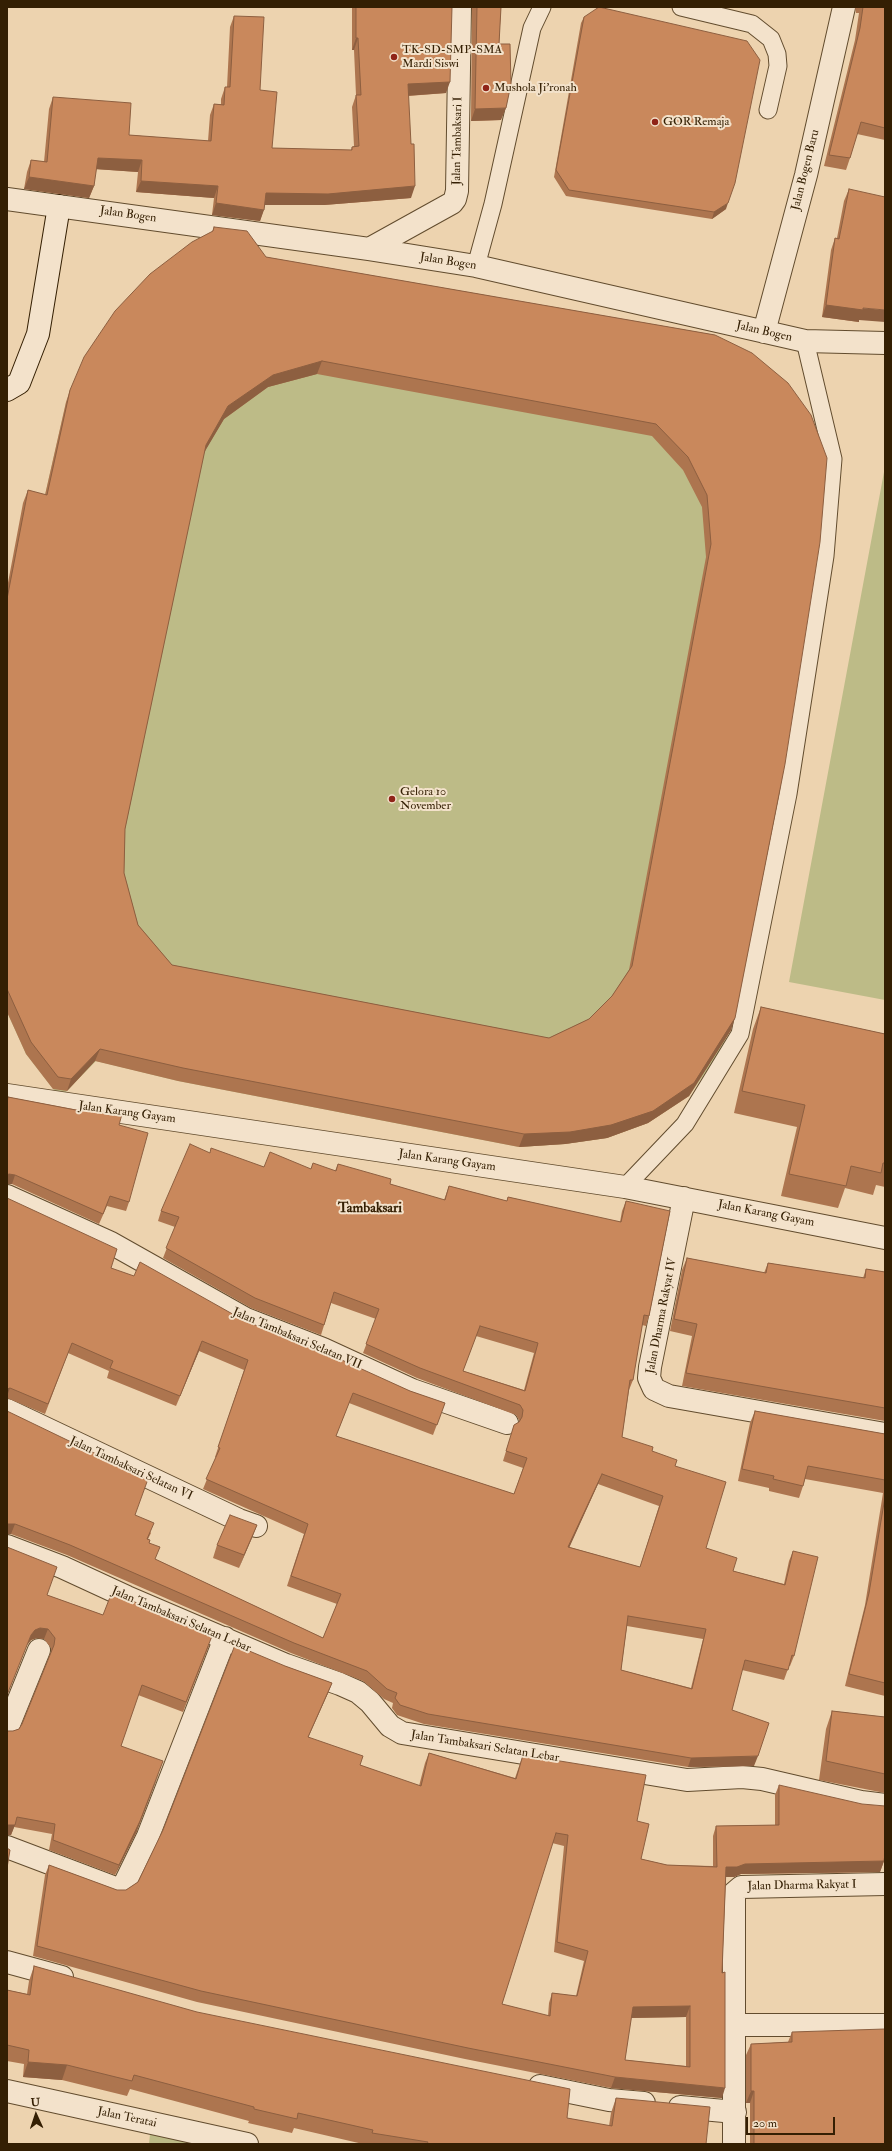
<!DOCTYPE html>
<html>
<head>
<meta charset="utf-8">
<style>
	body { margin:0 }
	#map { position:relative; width:892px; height:2151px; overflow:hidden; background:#edd3af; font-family:"IM FELL Double Pica",serif }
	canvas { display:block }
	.frame { position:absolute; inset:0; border:8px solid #341f03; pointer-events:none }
	.north { position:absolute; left:16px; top:2095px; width:40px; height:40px; -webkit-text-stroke:3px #f3e2cb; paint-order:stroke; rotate:357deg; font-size:11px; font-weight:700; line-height:16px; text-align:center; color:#341f03 }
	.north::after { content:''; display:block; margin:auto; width:14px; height:18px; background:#341f03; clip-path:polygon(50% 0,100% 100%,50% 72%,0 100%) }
	.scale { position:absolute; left:746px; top:2117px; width:89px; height:18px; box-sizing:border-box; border:2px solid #341f03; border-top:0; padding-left:5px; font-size:12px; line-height:14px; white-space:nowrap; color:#341f03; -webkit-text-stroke:3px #f3e2cb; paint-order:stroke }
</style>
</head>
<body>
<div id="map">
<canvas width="892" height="2151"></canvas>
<div class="frame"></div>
<div class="north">U</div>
<div class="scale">20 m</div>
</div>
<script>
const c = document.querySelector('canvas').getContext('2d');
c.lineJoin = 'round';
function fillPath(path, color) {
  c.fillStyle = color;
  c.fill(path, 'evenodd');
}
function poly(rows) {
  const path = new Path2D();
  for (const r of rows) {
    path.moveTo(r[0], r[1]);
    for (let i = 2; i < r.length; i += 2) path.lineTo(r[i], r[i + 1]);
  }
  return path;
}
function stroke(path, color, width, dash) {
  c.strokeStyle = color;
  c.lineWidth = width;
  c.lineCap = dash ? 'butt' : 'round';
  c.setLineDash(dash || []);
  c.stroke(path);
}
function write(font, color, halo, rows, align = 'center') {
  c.font = font + ' "IM FELL Double Pica",serif';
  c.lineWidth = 4;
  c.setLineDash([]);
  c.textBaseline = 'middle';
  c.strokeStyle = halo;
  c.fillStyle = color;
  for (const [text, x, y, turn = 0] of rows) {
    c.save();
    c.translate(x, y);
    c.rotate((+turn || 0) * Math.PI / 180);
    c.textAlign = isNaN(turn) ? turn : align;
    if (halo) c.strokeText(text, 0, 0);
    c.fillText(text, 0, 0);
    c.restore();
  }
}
fillPath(poly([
	[261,270,710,348,739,1009,720,1052,689,1096,648,1123,607,1138,565,1144,519,1147,178,1081,96,1061,60,1098,26,1054,7,1012,7,588,42,508,66,403,80,369],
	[884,472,885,472,885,1000,789,982],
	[150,2134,194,2144,149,2144]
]), '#bdbb87');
const service = poly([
	[681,7,752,24,771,39,777,54,778,66,768,110],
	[476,266,493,204,532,28,542,7],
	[625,1187,685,1124,740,1034,788,794,825,556,833,459,805,341]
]);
const minor = poly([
	[7,199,369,249,476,266,805,341,885,343],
	[369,249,452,203,455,199,457,191,460,7],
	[764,332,806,175,844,7],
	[7,1095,625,1187,885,1238],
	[7,1196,111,1243,246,1319,323,1349,412,1390,507,1423],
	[684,1198,650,1367,649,1378,654,1389,669,1396,885,1434],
	[7,1410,239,1520,256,1526],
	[7,1546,62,1567,127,1597,286,1665,340,1684,358,1692,370,1702,390,1726,402,1733,687,1780,742,1777,762,1779,861,1802,885,1805],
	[7,1729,39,1650],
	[7,1847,118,1889,123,1887,148,1836,225,1638],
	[7,1962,62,1977],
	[735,2025,885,2025],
	[540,2086,609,2100,644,2103],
	[7,2091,247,2144],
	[680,2107,735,2112],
	[734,2144,734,1893,741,1887,885,1884]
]);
const secondary = poly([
	[7,390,19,383,38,334,59,206]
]);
stroke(service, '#624c2e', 19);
stroke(minor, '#624c2e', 24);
stroke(secondary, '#341f03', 24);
stroke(service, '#f3e2cb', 17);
stroke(minor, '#f3e2cb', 22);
stroke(secondary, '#f3e2cb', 22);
fillPath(poly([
	[352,7,452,7,446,93,408,96,411,198,324,205,265,205,260,221,212,215,214,198,136,192,138,172,96,169,94,186,89,198,24,189,27,172,31,160,44,162,49,109,53,97,129,135,208,141,210,115,214,104,221,104,221,99,225,87,227,87,230,27,234,16,260,90,272,148,351,150,352,147,354,146,352,107,356,95,354,50,352,50],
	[472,7,501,7,499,44,501,120,471,121],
	[855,7,885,7,885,140,857,134,850,158,846,170,824,166,855,40,859,13,856,13],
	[584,17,726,209,712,219,566,196,554,177,581,23],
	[849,189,859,320,859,322,822,317,831,250,835,238,837,238,844,201],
	[214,227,266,257,715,335,731,1030,689,1096,648,1123,607,1138,565,1144,519,1147,178,1081,95,1061,67,1091,53,1089,26,1054,7,1012,7,588,23,503,28,490,45,495,66,402,70,390,212,232],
	[317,374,652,436,683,470,702,507,706,557,629,970,612,996,589,1019,549,1038,172,965,138,925,124,873,125,829,204,452,224,419,268,387],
	[761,1007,885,1034,885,1187,876,1185,873,1195,845,1188,838,1208,781,1196,797,1127,734,1113,753,1029],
	[8,1097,78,1110,79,1108,119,1125,129,1202,126,1211,107,1206,99,1224,12,1184,7,1184,7,1101],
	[210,1153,264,1167,311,1169,335,1171,338,1164,390,1184,444,1200,449,1186,507,1201,508,1197,620,1222,622,1211,626,1201,649,1316,646,1326,642,1325,633,1380,629,1390,622,1437,652,1451,675,1466,706,1548,733,1571,784,1584,789,1561,793,1551,794,1656,790,1666,789,1666,784,1680,742,1670,732,1710,754,1766,688,1767,424,1724,397,1715,392,1708,393,1703,384,1699,363,1681,291,1653,67,1555,11,1534,7,1534,7,1411,135,1515,151,1533,148,1539,155,1559,323,1638,337,1604,287,1586,304,1534,203,1489,216,1457,215,1457,244,1370,199,1351,176,1406,107,1378,109,1371,68,1353,45,1414,7,1398,7,1198,111,1268,245,1321,410,1391,445,1403,433,1435,349,1403,336,1436,514,1494,523,1468,503,1461,514,1425,519,1422,519,1420,516,1415,417,1378,363,1353,376,1319,331,1303,321,1335,251,1308,163,1258,175,1227,158,1221,161,1211],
	[476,1336,534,1353,524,1390,463,1371],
	[598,1484,659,1506,640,1567,569,1547],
	[627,1626,703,1639,691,1688,621,1670],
	[687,1258,764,1273,768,1263,863,1278,866,1269,885,1272,885,1421,682,1386,692,1336,670,1331,682,1270],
	[755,1411,885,1434,885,1696,845,1686,865,1605,883,1493,805,1479,803,1486,799,1498,769,1491,769,1488,738,1481,750,1423],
	[257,1525,239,1568,213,1558,217,1545],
	[47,1595,103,1615,209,1646,183,1712,138,1695,121,1746,137,1831,115,1875,49,1850,52,1834,14,1827,11,1835,13,1731,19,1729,22,1724,51,1653,51,1648,44,1639,37,1638,31,1640,27,1645],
	[285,1666,332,1683,328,1693,308,1737,360,1765,419,1786,425,1763,429,1753,515,1778,523,1755,637,1821,641,1859,667,1865,713,1866,713,1836,716,1826,775,1825,775,1795,779,1785,884,1861,880,1872,741,1874,734,1877,726,1877,722,1973,722,2098,611,2088,465,2059,197,2002,33,1956,45,1875,49,1865,117,1890,126,1890,138,1882],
	[552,1843,564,1846,554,1952,584,1961,576,1996,552,1993,549,2003,548,2016,502,2004],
	[686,2017,686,2066,625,2060,631,2018],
	[832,1711,885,1717,885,1793,819,1780,826,1729],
	[34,1966,567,2118,609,2126,611,2113,616,2098,706,2144,363,2144,294,2128,292,2133,248,2123,249,2121,130,2089,127,2096,62,2080,23,2077,24,2064,7,2061,7,1990,27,1994,29,1981],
	[792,2032,885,2144,750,2144,750,2103,746,2103,746,2055,751,2044,788,2042]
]), '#ad754f');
fillPath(poly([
	[356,38,358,38,354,50,352,50],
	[450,82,446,93,404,96,408,84],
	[506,108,501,120,471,121,475,109],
	[98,158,142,160,138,172,94,169],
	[29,177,94,186,89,198,24,189],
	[141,181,218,186,214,198,136,192],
	[415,186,411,198,324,205,262,205,266,193],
	[216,203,264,210,260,221,212,215],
	[728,203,726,209,712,219,714,212],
	[826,305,885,310,885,322,859,320,859,322,822,317],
	[322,361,317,374,268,387,224,419,201,458,206,445,228,406,273,375],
	[735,1018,731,1030,689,1096,648,1123,607,1138,565,1144,519,1147,524,1134],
	[100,1049,95,1061,67,1091,71,1079],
	[9,1174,15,1175,12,1184,7,1184,7,1175],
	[202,1341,199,1351,176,1406],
	[10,1388,7,1396,7,1389],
	[602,1474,598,1484,565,1557,568,1547],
	[7,1524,15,1524,11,1534,7,1534],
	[257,1525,252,1538,239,1568,244,1555],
	[40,1628,48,1629,44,1639,37,1638,31,1640,27,1645,7,1696,31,1635,35,1630],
	[332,1683,328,1693,304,1747,308,1737],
	[758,1756,754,1766,688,1767,691,1758],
	[160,1771,137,1831,115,1875,119,1865],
	[7,1825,15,1825,11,1835,7,1835],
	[884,1861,880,1872,741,1874,734,1877,723,1877,726,1867,745,1864],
	[690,2006,686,2017,629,2018,633,2007],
	[28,2062,67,2065,62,2080,23,2077],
	[615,2077,725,2088,722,2098,611,2088],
	[751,2091,754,2091,750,2103,746,2103]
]), '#8d5f40');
const building = poly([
	[356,7,452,7,450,82,408,84,411,144,414,144,415,186,328,194,266,193,264,210,216,203,218,186,141,181,142,160,98,158,94,186,29,177,31,160,47,162,53,97,131,103,129,135,211,141,214,104,224,105,225,87,230,87,234,16,264,17,260,90,277,92,272,148,352,150,352,147,359,146,356,95,361,95,358,38,356,38,356,7],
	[477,7,501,7,499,44,510,44,511,84,506,108,475,109,477,7],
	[599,7,747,41,760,60,735,183,728,203,714,212,569,190,556,170,584,17,599,7],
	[863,7,885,7,885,128,861,122,850,158,829,155,860,28,863,7],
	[849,189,885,197,885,310,863,308,863,310,826,305,835,238,839,239,849,189],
	[214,227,247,231,266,257,715,335,752,353,788,383,811,415,827,458,820,542,785,764,735,1018,694,1083,653,1111,611,1125,570,1132,524,1134,183,1068,100,1049,71,1079,58,1077,31,1042,7,989,7,599,28,490,47,495,70,390,84,357,115,311,150,274,192,242,213,231,214,227],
	[322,361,656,424,688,457,707,495,711,544,632,966,612,996,589,1019,549,1038,172,965,138,925,124,873,125,829,206,445,228,406,273,375,322,361],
	[761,1007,885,1034,885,1163,883,1163,881,1173,851,1166,846,1186,789,1174,805,1105,742,1091,761,1007],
	[8,1097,81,1111,79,1108,122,1114,119,1125,148,1133,129,1202,110,1196,103,1214,15,1175,9,1174,7,1175,7,1103,8,1097],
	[190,1144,210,1153,211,1148,264,1167,270,1152,311,1169,313,1163,336,1171,338,1164,391,1179,390,1184,445,1200,449,1186,507,1201,508,1197,621,1222,626,1201,670,1211,649,1316,644,1315,633,1380,630,1380,622,1437,653,1447,652,1451,677,1460,675,1466,726,1482,706,1548,737,1558,733,1571,785,1585,793,1551,818,1557,794,1656,792,1655,788,1670,745,1660,732,1710,769,1723,758,1756,691,1758,428,1714,400,1705,395,1698,397,1693,387,1689,367,1671,294,1643,70,1545,15,1524,7,1524,7,1411,148,1479,135,1515,154,1523,147,1539,150,1540,149,1543,160,1547,155,1559,323,1638,341,1594,291,1576,308,1524,206,1479,220,1448,218,1447,248,1360,202,1341,180,1396,110,1368,113,1361,72,1343,48,1404,10,1388,7,1389,7,1198,117,1249,111,1268,134,1276,140,1262,245,1321,322,1351,410,1391,445,1403,437,1425,353,1393,336,1436,514,1494,527,1458,506,1451,514,1425,519,1422,522,1417,523,1410,520,1405,420,1368,366,1344,379,1309,334,1292,324,1325,255,1298,166,1248,179,1217,161,1211,190,1144],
	[480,1326,538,1343,525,1391,463,1371,480,1326],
	[602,1474,663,1496,640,1567,568,1547,602,1474],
	[628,1616,706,1629,692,1689,621,1670,628,1616],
	[687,1258,766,1273,768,1263,865,1278,866,1269,885,1272,885,1408,686,1373,697,1324,674,1319,687,1258],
	[755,1411,885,1434,885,1480,808,1466,803,1486,773,1479,774,1476,742,1469,755,1411],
	[885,1497,885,1683,849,1674,869,1593,885,1497],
	[230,1515,257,1525,244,1555,217,1545,230,1515],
	[7,1547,57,1567,47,1595,103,1615,112,1592,212,1636,186,1702,142,1685,121,1746,163,1761,140,1821,119,1865,53,1840,55,1824,17,1817,15,1825,7,1825,7,1731,13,1731,19,1729,22,1724,54,1645,55,1638,48,1629,40,1628,35,1630,31,1635,7,1695,7,1547],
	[235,1645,285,1666,332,1683,308,1737,363,1756,360,1765,421,1786,429,1753,516,1779,523,1755,646,1775,637,1821,649,1824,641,1859,667,1865,717,1867,716,1826,779,1825,779,1785,862,1804,885,1806,885,1854,884,1861,745,1864,737,1867,726,1867,722,1973,725,1972,725,2088,615,2077,468,2048,201,1991,37,1946,49,1865,117,1890,126,1890,138,1882,163,1830,235,1645],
	[556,1833,568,1835,557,1942,588,1951,577,1996,552,1993,550,2016,502,2004,556,1833],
	[690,2006,690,2067,625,2060,633,2007,690,2006],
	[832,1711,885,1717,885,1774,826,1761,832,1711],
	[7,1848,10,1850,7,1868,7,1848],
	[34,1966,197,2012,570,2089,567,2118,612,2126,616,2098,710,2107,706,2144,427,2144,428,2142,372,2133,373,2130,298,2113,297,2119,254,2109,254,2107,134,2075,132,2081,67,2065,28,2062,29,2050,7,2045,7,1990,30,1995,34,1966],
	[885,2029,885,2144,754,2144,754,2091,751,2091,751,2044,792,2042,792,2032,885,2029]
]);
fillPath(building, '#c9885c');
stroke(building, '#8d5f40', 1);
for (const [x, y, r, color] of [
	[394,57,4,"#8f2418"],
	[486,88,4,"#8f2418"],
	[655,122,4,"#8f2418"],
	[392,799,4,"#8f2418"]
]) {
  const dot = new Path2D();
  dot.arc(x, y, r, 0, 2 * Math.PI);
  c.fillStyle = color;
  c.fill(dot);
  stroke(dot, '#f3e2cb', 1.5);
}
write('12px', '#341f03', '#f3e2cb', [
	["TK-SD-SMP-SMA",402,50],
	["Mardi Siswi",402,64],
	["Mushola Ji'ronah",494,88],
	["GOR Remaja",663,122],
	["Gelora 10",400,792],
	["November",400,806]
], 'left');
write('12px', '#341f03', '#f3e2cb', [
	["Jalan Tambaksari I",458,141,-89],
	["Jalan Bogen Baru",806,170,-76],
	["Jalan Bogen",128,215,8],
	["Jalan Bogen",448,262,9],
	["Jalan Bogen",764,332,13],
	["Jalan Karang Gayam",127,1113,8],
	["Jalan Karang Gayam",447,1161,8],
	["Jalan Karang Gayam",766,1214,11],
	["Jalan Dharma Rakyat IV",662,1316,-79],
	["Jalan Tambaksari Selatan VII",297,1339,23],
	["Jalan Tambaksari Selatan VI",131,1469,25],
	["Jalan Tambaksari Selatan Lebar",181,1620,23],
	["Jalan Tambaksari Selatan Lebar",485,1747,9],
	["Jalan Dharma Rakyat I",802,1886,-1],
	["Jalan Teratai",127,2118,12]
]);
write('bold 14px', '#341f03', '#f3e2cb', [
	["Tambaksari",370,1209]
]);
</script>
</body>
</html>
